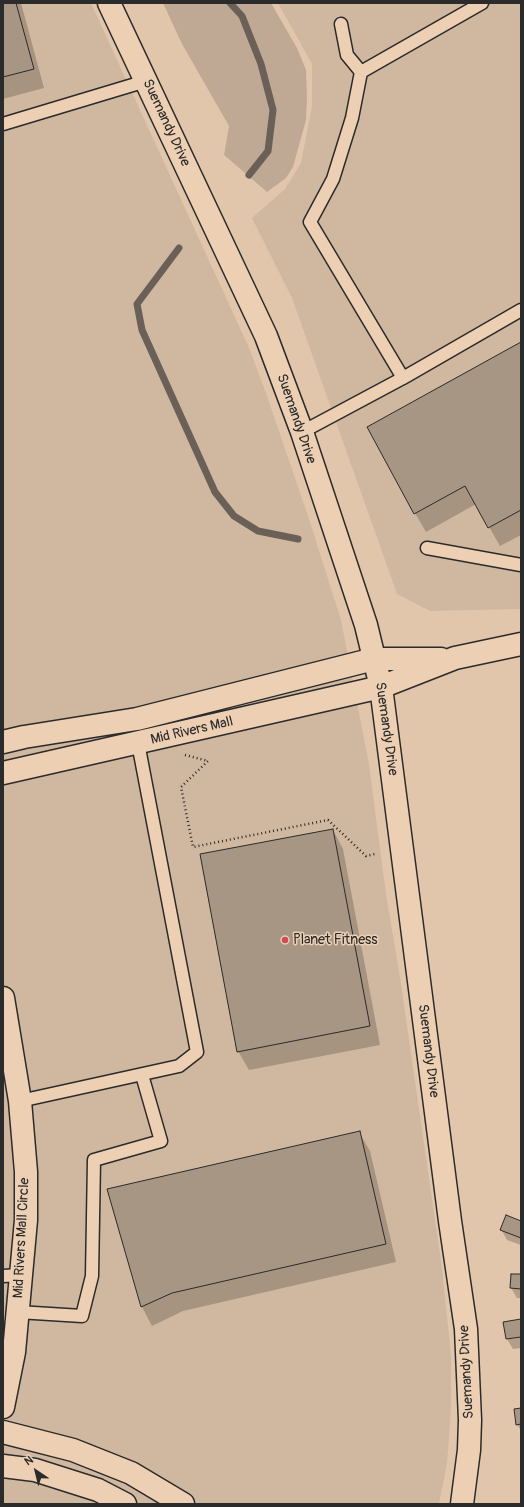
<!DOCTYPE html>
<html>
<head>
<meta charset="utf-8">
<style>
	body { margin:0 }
	#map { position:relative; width:524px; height:1507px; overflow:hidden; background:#e1c6ac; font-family:Pangolin,sans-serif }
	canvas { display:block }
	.frame { position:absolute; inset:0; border:4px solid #2b2b2b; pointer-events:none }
	.north { position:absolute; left:16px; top:1451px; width:40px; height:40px; -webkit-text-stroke:3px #edd0b4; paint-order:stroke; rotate:325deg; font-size:11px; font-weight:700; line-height:16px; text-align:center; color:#2b2b2b }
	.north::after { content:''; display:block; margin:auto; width:14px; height:18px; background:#2b2b2b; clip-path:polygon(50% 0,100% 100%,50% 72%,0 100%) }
</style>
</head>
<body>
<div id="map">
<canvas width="524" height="1507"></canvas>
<div class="frame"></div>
<div class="north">N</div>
</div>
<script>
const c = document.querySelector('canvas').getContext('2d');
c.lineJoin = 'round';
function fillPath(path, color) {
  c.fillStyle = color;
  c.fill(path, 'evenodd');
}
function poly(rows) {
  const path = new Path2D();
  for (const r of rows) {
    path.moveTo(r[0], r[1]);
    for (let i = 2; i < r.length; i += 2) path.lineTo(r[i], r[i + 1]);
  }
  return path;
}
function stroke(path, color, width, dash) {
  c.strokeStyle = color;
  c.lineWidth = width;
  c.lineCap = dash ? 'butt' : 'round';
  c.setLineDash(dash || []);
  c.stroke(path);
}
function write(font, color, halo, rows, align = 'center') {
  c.font = font + ' Pangolin,sans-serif';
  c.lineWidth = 3;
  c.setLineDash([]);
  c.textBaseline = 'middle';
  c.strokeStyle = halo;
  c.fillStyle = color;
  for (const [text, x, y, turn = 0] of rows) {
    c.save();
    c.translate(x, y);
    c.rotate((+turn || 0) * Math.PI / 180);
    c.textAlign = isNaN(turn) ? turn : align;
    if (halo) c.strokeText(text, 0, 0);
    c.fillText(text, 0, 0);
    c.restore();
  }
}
fillPath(poly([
	[3,3,91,3,250,350,267,396,310,522,341,620,369,764,386,894,400,977,442,1268,451,1356,451,1409,447,1464,439,1504,3,1504],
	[278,3,521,3,521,609,430,611,397,594,292,298,252,218,285,189,301,163,312,106,312,64]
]), '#d0b8a0');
fillPath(poly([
	[163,3,271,3,297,48,306,70,307,97,306,120,293,167,286,178,267,192,224,155,229,126,182,44]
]), '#c0a994');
fillPath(poly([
	[3,3,21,3,44,88,3,99],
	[521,344,521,535,500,546,476,504,426,532,415,513],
	[333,830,343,849,380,1045,249,1070,238,1051],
	[359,1132,370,1151,396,1262,183,1311,152,1326,142,1307,108,1190],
	[521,1222,521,1245,507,1240,501,1229],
	[521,1275,521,1298,517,1298,511,1288],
	[521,1320,521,1348,513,1349,507,1339],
	[521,1409,521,1431,517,1424]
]), '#0003');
stroke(poly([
	[230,3,242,16,261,64,273,110,268,151,249,175],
	[179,248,137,304,142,330,215,492,234,516,258,531,298,539]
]), '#6a6058', 7);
const building = poly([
	[3,3,16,3,34,69,3,77,3,3],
	[521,342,521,510,488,528,465,486,414,514,367,427,521,342],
	[333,829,370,1026,237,1052,200,854,333,829],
	[360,1131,386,1244,172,1293,141,1307,107,1189,360,1131],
	[506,1215,521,1221,521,1238,500,1230,506,1215],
	[511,1274,521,1274,521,1289,510,1288,511,1274],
	[521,1319,521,1337,506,1339,503,1322,521,1319],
	[521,1408,521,1424,516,1425,514,1409,521,1408]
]);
fillPath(building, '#a89684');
stroke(building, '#2b2b2b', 1);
const service = poly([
	[341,24,347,55,361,72],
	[3,124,146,81],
	[403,378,310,222,333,179,352,118,361,72,482,3],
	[302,432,403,378,521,310],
	[427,548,521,565],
	[20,1101,179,1066,197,1052,138,743],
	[3,1276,22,1275],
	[18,1312,82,1316,92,1276,94,1160,161,1141,142,1075]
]);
const minor = poly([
	[3,742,24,737,137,719,374,659],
	[3,773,381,687],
	[3,998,20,1101,26,1172,26,1220,14,1352,3,1407],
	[3,1432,73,1450,131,1473,183,1504],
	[3,1466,35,1470,98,1490,125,1504]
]);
const tertiary = poly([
	[109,3,266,336,302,432,366,625,381,687,450,1221,466,1329,470,1420,469,1450,462,1504],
	[374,659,441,659],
	[381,687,455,658,521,644]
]);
stroke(service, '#2b2b2b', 15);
stroke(minor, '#2b2b2b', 25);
stroke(tertiary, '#2b2b2b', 25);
stroke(poly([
	[185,755,208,761,181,787,193,847,328,820,366,856,375,854]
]), '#2b2b2b', 2.5, [1, 3]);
stroke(service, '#edd0b4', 12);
stroke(minor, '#edd0b4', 22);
stroke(tertiary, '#edd0b4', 22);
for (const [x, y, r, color] of [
	[285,940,4,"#d1495b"]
]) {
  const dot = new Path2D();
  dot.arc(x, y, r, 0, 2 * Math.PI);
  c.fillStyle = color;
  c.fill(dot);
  stroke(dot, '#edd0b4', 1.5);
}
write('14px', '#2b2b2b', '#edd0b4', [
	["Suemandy Drive",166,123,65],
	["Suemandy Drive",296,419,71],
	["Suemandy Drive",386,729,82],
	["Mid Rivers Mall",192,731,-13],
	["Suemandy Drive",428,1051,83],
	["Mid Rivers Mall Circle",22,1238,-87],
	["Suemandy Drive",467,1372,-93]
]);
write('14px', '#2b2b2b', '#edd0b4', [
	["Planet Fitness",293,940]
], 'left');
</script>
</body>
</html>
